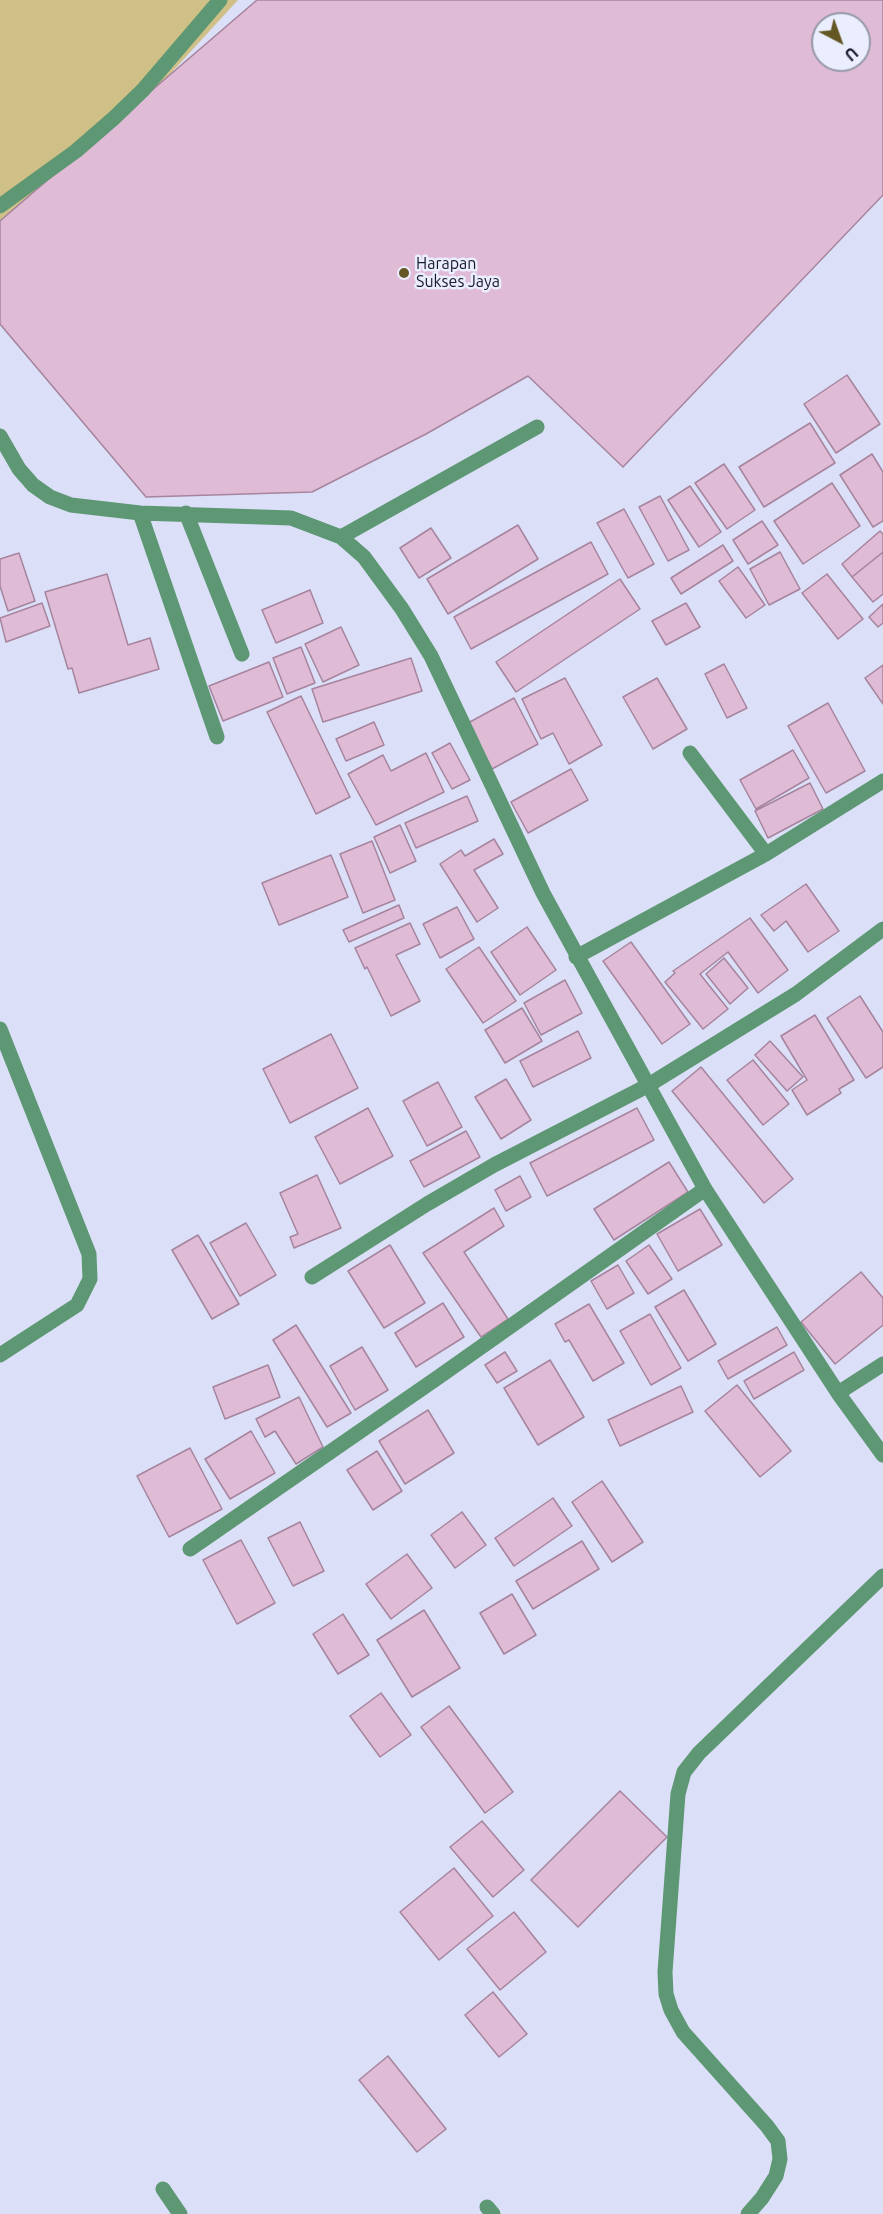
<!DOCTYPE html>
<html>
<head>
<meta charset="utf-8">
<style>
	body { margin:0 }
	#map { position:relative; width:883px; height:2214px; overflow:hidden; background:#dbe0f8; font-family:Ubuntu,sans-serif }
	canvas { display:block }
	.north { position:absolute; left:811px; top:12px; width:60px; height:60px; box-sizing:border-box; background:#eaeefe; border:2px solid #9699a8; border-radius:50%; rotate:139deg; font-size:16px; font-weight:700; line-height:24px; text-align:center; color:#181a28 }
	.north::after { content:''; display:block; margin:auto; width:21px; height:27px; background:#645724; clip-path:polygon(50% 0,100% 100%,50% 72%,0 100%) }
</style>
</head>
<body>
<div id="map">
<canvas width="883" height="2214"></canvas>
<div class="north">U</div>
</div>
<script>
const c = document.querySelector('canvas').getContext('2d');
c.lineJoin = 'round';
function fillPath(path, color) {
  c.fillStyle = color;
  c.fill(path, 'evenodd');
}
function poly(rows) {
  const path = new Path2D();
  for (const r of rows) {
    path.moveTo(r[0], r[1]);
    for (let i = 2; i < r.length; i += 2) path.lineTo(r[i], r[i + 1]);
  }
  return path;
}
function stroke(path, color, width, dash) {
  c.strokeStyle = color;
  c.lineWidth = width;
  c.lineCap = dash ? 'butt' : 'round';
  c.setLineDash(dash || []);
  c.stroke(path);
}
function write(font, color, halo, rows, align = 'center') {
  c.font = font + ' Ubuntu,sans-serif';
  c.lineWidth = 5;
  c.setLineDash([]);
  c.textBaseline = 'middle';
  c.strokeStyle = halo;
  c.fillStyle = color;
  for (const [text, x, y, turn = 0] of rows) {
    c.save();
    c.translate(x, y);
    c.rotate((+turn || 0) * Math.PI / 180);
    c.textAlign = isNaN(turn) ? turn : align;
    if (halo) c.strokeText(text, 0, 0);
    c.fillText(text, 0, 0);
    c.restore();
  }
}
fillPath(poly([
	[0,0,238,0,149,97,0,224]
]), '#cfc088');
const building = poly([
	[257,0,883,0,883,195,623,467,528,376,426,434,312,492,146,497,0,324,0,221,257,0],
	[823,24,859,24,859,60,823,60,823,24],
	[847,375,880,424,836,453,804,404,847,375],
	[810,423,835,463,764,507,739,467,810,423],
	[872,454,883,472,883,521,873,527,840,475,872,454],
	[724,464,755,510,727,529,695,483,724,464],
	[832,483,860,526,803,564,774,521,832,483],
	[690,486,721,532,699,547,668,500,690,486],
	[660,496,689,550,668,561,639,507,660,496],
	[624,509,654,564,628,578,597,523,624,509],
	[762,521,778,545,748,564,733,540,762,521],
	[518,525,538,559,448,614,427,579,518,525],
	[431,528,451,558,419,578,400,548,431,528],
	[880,531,883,534,883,552,852,577,842,564,880,531],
	[591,542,608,574,471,649,454,617,591,542],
	[723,545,733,561,681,594,671,578,723,545],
	[780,552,800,589,769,605,750,569,780,552],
	[883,552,883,594,873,602,852,577,883,552],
	[19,553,35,601,8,611,0,586,0,559,19,553],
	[738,567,765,605,746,618,719,581,738,567],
	[107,574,128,645,150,638,159,669,79,693,72,668,68,669,45,592,107,574],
	[827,574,863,619,838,639,802,593,827,574],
	[620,579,640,609,516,692,496,662,620,579],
	[310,590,323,623,276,643,262,610,310,590],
	[42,603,50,626,6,642,0,618,42,603],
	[686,603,700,627,666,645,652,621,686,603],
	[883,604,883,623,878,627,869,617,883,604],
	[341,627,359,665,323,682,305,644,341,627],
	[301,647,315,683,287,694,273,658,301,647],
	[411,658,422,691,323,722,312,689,411,658],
	[269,662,283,697,223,721,209,686,269,662],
	[724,664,747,708,727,718,705,674,724,664],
	[883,665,883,704,865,678,883,665],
	[565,678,602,745,569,764,553,733,541,739,522,699,565,678],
	[657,678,687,729,653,749,623,697,657,678],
	[301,696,350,797,316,814,267,712,301,696],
	[514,698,538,744,492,769,468,723,514,698],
	[828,703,865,771,826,793,788,726,828,703],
	[374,722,384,745,346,761,336,739,374,722],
	[450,743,470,780,452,789,432,753,450,743],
	[793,750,809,778,756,809,740,780,793,750],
	[426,753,444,792,376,825,348,774,383,755,391,771,426,753],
	[571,769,588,800,528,833,511,802,571,769],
	[810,783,823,809,768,838,755,811,810,783],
	[467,796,478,821,416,848,405,823,467,796],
	[400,825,416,861,390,873,374,837,400,825],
	[494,839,503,854,474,870,498,908,477,922,440,864,461,850,465,856,494,839],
	[372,841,395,900,363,913,340,854,372,841],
	[331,855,348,897,279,925,262,883,331,855],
	[806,884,839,931,808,952,786,921,774,931,761,915,806,884],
	[399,905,404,918,349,942,343,930,399,905],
	[457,907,474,939,440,958,423,924,457,907],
	[750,918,788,970,758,993,728,952,700,974,728,1009,703,1029,665,982,675,973,673,971,750,918],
	[410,923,420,944,396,955,420,1001,391,1016,367,967,365,969,355,948,410,923],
	[527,927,556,970,520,995,491,952,527,927],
	[631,942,690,1024,662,1044,603,961,631,942],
	[479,947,516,1001,483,1023,446,969,479,947],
	[724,958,748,988,730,1004,706,974,724,958],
	[565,980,582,1013,541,1035,524,1003,565,980],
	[860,996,883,1032,883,1067,866,1078,827,1018,860,996],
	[522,1008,542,1041,505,1063,485,1030,522,1008],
	[815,1015,854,1080,839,1089,841,1093,807,1115,792,1090,807,1080,781,1036,815,1015],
	[578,1031,591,1058,533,1087,520,1061,578,1031],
	[331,1034,358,1088,290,1123,263,1069,331,1034],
	[770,1041,803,1077,787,1091,755,1055,770,1041],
	[753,1060,789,1104,763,1125,727,1080,753,1060],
	[701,1067,793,1179,764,1203,672,1091,701,1067],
	[506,1079,531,1120,501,1139,475,1097,506,1079],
	[438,1082,462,1127,427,1146,403,1101,438,1082],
	[368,1108,393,1156,340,1184,315,1137,368,1108],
	[637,1108,654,1140,547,1196,530,1163,637,1108],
	[466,1131,480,1157,424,1187,410,1161,466,1131],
	[669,1162,688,1192,614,1240,594,1209,669,1162],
	[317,1175,341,1228,294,1248,290,1237,298,1234,280,1193,317,1175],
	[520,1176,531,1197,506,1211,495,1190,520,1176],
	[494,1208,504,1226,464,1252,508,1319,481,1337,423,1253,494,1208],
	[700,1209,722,1245,678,1271,657,1234,700,1209],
	[246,1223,276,1275,240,1296,210,1243,246,1223],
	[198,1235,239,1304,212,1319,172,1250,198,1235],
	[390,1245,425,1303,384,1328,348,1271,390,1245],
	[649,1245,672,1279,648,1294,626,1261,649,1245],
	[618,1265,634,1293,607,1309,591,1281,618,1265],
	[861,1272,883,1298,883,1325,835,1364,801,1322,861,1272],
	[684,1290,716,1344,688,1361,655,1307,684,1290],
	[443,1303,464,1337,416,1367,395,1333,443,1303],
	[589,1304,624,1363,593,1381,569,1340,565,1342,555,1324,589,1304],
	[650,1314,681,1368,651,1385,620,1331,650,1314],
	[296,1325,351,1413,327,1427,273,1340,296,1325],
	[777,1327,787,1345,728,1379,718,1361,777,1327],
	[362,1347,388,1390,355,1410,330,1366,362,1347],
	[505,1352,517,1371,497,1383,485,1365,505,1352],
	[794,1352,804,1370,754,1399,744,1381,794,1352],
	[550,1360,584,1417,538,1445,504,1388,550,1360],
	[268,1365,280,1397,225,1419,213,1387,268,1365],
	[737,1385,791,1451,760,1477,705,1411,737,1385],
	[681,1386,693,1412,620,1446,608,1420,681,1386],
	[299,1397,323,1447,296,1464,275,1431,265,1437,256,1419,299,1397],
	[428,1410,454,1453,405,1484,379,1441,428,1410],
	[251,1431,275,1473,230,1499,205,1459,251,1431],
	[190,1448,222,1509,169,1537,137,1476,190,1448],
	[377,1451,402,1491,373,1510,347,1470,377,1451],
	[602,1481,643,1542,612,1562,572,1502,602,1481],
	[553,1498,572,1526,514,1566,495,1538,553,1498],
	[462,1512,486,1545,455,1568,431,1535,462,1512],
	[300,1522,324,1571,293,1586,268,1538,300,1522],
	[241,1540,275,1603,237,1624,203,1560,241,1540],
	[582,1541,599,1569,533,1609,516,1581,582,1541],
	[407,1554,432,1588,391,1619,366,1584,407,1554],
	[512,1594,536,1635,504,1654,480,1613,512,1594],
	[424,1610,460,1668,412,1697,377,1640,424,1610],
	[343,1614,369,1655,338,1674,313,1634,343,1614],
	[381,1693,411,1735,380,1757,350,1716,381,1693],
	[449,1706,513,1792,485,1813,421,1727,449,1706],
	[620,1791,667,1837,578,1927,531,1880,620,1791],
	[482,1821,524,1870,493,1897,450,1847,482,1821],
	[454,1868,493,1916,439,1960,400,1912,454,1868],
	[514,1912,546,1952,500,1990,467,1949,514,1912],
	[493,1992,527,2034,499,2057,465,2015,493,1992],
	[388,2056,446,2129,417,2152,359,2080,388,2056]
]);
fillPath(building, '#e0bbd6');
stroke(building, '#a6849e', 1.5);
stroke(poly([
	[0,206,76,151,114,118,143,90,220,0],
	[0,436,19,469,33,485,50,497,71,505,140,513,291,518,341,537,364,557,402,609,431,656,543,893,705,1189,838,1393,883,1455],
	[140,513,217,737],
	[186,513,242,654],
	[341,537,537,427],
	[690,753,766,854],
	[576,957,766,854,883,781],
	[0,1029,89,1254,90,1279,77,1305,0,1355],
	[312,1277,427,1204,494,1165,647,1086,796,994,883,929],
	[838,1393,883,1364],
	[190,1549,440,1376,705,1189],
	[163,2189,180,2214],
	[487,2207,493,2214],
	[748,2214,762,2198,776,2176,780,2159,778,2141,767,2126,683,2032,671,2010,666,1994,665,1972,678,1794,684,1772,699,1753,883,1576]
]), '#5e9773', 15);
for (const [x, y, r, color] of [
	[404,273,6,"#645724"]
]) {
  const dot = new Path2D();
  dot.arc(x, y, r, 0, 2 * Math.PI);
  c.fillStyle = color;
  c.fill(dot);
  stroke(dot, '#eaeefe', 2);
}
write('16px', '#181a28', '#eaeefe', [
	["Harapan",416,264],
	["Sukses Jaya",416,282]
], 'left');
</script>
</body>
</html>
